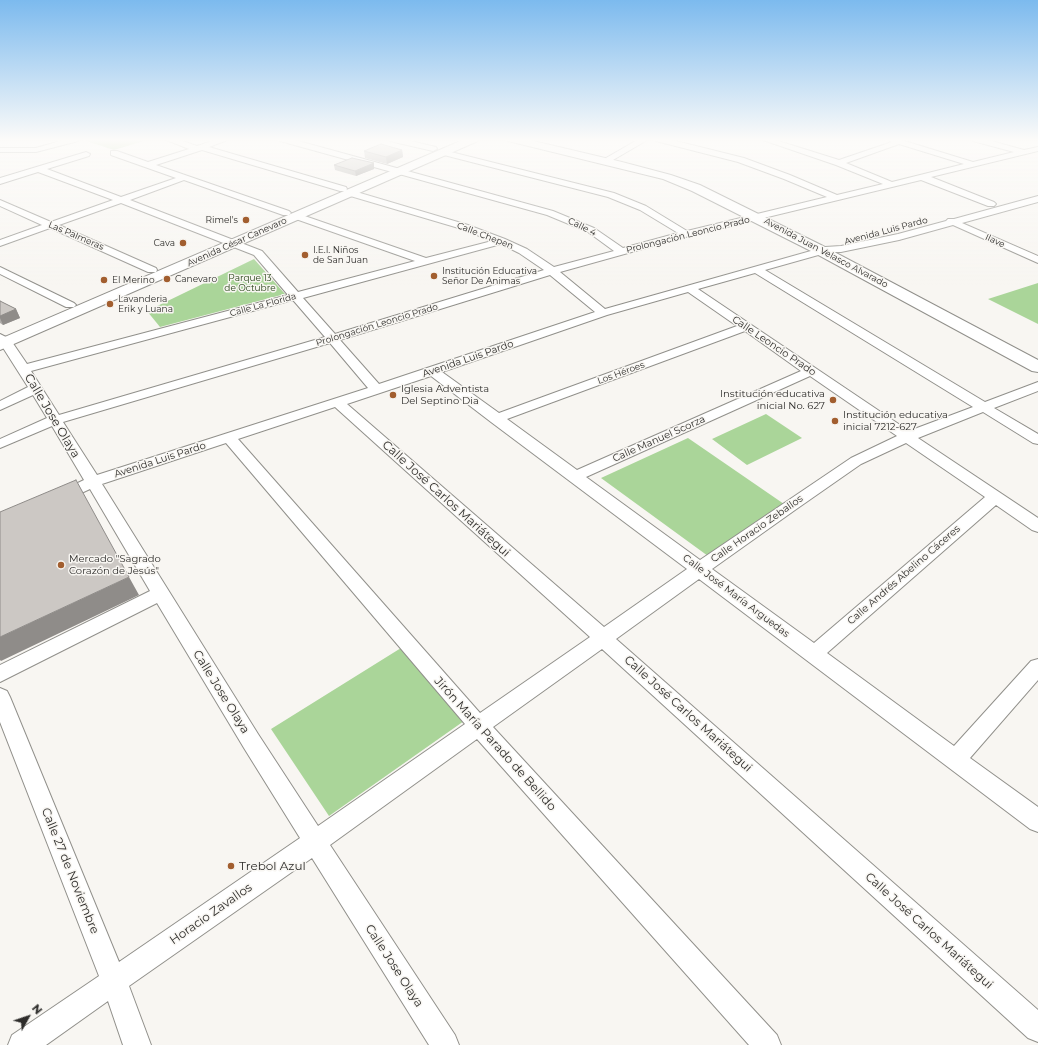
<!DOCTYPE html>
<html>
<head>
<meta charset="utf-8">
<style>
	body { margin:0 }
	#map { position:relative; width:1038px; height:1045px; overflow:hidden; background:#f8f6f2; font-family:Montserrat,sans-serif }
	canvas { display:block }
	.north { position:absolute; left:8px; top:997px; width:40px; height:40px; -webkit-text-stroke:3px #f8f6f2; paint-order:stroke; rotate:50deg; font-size:11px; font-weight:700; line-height:16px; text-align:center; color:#2e2d2b }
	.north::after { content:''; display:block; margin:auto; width:14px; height:18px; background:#2e2d2b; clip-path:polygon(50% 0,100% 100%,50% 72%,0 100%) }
</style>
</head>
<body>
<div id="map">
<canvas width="1038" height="1045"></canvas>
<div class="north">N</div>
</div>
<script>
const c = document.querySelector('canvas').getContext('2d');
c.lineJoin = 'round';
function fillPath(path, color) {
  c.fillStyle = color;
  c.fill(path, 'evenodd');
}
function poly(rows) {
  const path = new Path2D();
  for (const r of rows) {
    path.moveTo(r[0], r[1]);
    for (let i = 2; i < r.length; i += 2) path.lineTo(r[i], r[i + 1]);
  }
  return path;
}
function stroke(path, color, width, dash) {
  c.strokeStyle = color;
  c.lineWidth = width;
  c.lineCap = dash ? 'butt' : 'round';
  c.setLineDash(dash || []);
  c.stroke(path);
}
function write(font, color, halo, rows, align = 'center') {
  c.font = font + ' Montserrat,sans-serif';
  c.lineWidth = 3;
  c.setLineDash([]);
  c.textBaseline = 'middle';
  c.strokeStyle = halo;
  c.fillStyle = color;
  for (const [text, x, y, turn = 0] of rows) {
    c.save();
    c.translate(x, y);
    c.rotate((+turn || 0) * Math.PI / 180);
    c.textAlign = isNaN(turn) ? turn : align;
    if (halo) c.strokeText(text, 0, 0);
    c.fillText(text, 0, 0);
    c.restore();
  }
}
fillPath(poly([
	[86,139,150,139,114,150,83,140],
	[254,259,285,294,160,327,147,311],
	[1038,283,1038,324,988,299],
	[766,414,802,438,747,465,712,439],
	[688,438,784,504,708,556,601,478],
	[401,648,464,721,329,816,271,729]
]), '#aad599');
const street = poly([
	[67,139,79,139,78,141,36,152,0,152,0,148,36,148,67,139],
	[164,139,176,139,197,146,218,139,230,139,209,147,346,187,347,189,346,191,340,191,202,150,156,165,289,211,291,213,289,215,283,215,184,180,130,200,262,251,298,292,415,261,293,218,291,216,293,214,299,214,426,258,492,241,462,229,347,195,346,193,350,190,468,225,505,239,527,249,554,267,614,251,588,232,547,215,280,141,279,139,291,139,553,211,594,228,623,248,678,233,640,210,608,197,440,154,439,152,443,150,614,193,646,206,687,231,827,197,784,179,738,162,656,141,655,139,668,139,744,158,790,175,837,195,883,184,836,165,760,139,772,139,839,160,892,142,886,139,898,139,973,162,1014,152,973,141,972,139,984,139,1024,150,1038,147,1038,151,931,177,994,202,996,204,994,206,988,206,921,180,689,236,560,272,605,309,825,247,841,246,898,234,946,221,948,219,954,219,1038,196,1038,202,962,223,1038,256,1038,263,953,225,899,240,841,252,829,252,765,270,985,402,1038,382,1038,391,994,408,1038,434,1038,444,1033,443,983,412,918,438,1038,518,1038,532,1032,530,996,505,827,653,954,746,1031,661,1038,659,1038,680,970,758,1038,807,1038,832,1030,829,699,579,616,639,1038,1010,1038,1042,1028,1038,602,649,493,727,777,1035,781,1045,749,1045,477,739,330,845,455,1035,459,1045,429,1045,312,858,129,986,151,1045,123,1045,108,1001,46,1045,8,1045,12,1035,99,976,0,722,0,688,7,691,10,697,119,962,300,838,244,748,157,603,0,682,0,665,150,591,90,489,62,502,57,501,54,497,57,493,84,480,52,426,0,448,0,439,47,418,33,395,0,410,0,401,28,387,0,343,0,334,10,339,27,364,288,295,254,255,121,203,59,225,156,268,157,270,156,272,148,272,50,228,0,246,0,240,42,225,0,206,0,200,51,222,113,200,38,172,0,184,0,178,86,152,90,154,89,156,47,169,121,197,176,178,111,155,111,151,117,151,148,162,189,149,164,139],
	[899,144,964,164,892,182,846,163,899,144],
	[501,244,519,253,544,270,335,334,303,298,501,244],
	[755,273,973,407,909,431,698,289,755,273],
	[550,275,595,312,379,384,340,340,550,275],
	[688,292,737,326,499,413,442,372,607,315,688,292],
	[293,300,325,337,59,415,31,371,293,300],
	[745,331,801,371,577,470,507,419,745,331],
	[330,343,368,388,97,475,63,422,330,343],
	[431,376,491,422,687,569,604,627,347,404,431,376],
	[810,376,897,436,851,458,700,560,586,477,810,376],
	[335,407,590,637,480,713,238,439,335,407],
	[226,443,465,724,318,826,258,734,102,484,226,443],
	[906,443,985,497,814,643,712,569,795,510,861,464,906,443],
	[389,139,402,139,436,147,437,149,433,151,390,141,389,139],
	[639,139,649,139,613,160,607,160,606,158,639,139],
	[0,267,74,303,76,305,74,307,66,307,0,274,0,267]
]);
const secondary = poly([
	[465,139,479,139,478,141,0,350,0,339,465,139],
	[507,139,525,139,622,162,671,175,700,185,821,245,1038,360,1038,372,1032,371,811,251,692,191,663,179,508,141,507,139]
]);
stroke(street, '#91908b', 2);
stroke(secondary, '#91908b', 2);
fillPath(street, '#fff');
fillPath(secondary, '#fff');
fillPath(poly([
	[402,150,403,157,387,164,365,158,364,151],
	[374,163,374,169,356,176,335,170,334,165],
	[0,301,16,309,20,318,3,325,0,323]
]), '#afaca9');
fillPath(poly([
	[402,150,403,157,387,164,386,157],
	[374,163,374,169,356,176,355,171],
	[16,309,20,318,3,325,0,318,0,316],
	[129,577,139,595,1,661,0,660,0,637]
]), '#8f8c89');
const building = poly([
	[381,144,402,150,386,157,364,151,381,144],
	[352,158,374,163,355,171,334,165,352,158],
	[0,301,16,309,0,316,0,301],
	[76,480,129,577,0,637,0,512,76,480]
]);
fillPath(building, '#ccc8c4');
stroke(building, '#8f8c89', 1);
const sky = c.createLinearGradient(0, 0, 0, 285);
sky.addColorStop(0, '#7cbaee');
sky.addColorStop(0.49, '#fcfbf9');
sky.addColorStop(1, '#fcfbf900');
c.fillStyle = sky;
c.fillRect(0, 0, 1038, 285);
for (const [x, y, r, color] of [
	[246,220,4,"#a25e2f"],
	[183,243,4,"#a25e2f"],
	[305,255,4,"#a25e2f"],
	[434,276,4,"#a25e2f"],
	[167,279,4,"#a25e2f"],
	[104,280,4,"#a25e2f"],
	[110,304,4,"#a25e2f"],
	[393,395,4,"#a25e2f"],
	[833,400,4,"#a25e2f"],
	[835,421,4,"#a25e2f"],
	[61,565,4,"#a25e2f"],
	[231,866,4,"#a25e2f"]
]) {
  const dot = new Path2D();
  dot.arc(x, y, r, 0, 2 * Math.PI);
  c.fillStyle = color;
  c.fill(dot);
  stroke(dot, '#f8f6f2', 1.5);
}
write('9px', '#2e2d2b', '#f8f6f2', [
	["Rimel's",238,220,"right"],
	["Cava",175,243,"right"],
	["I.E.I. Niños",313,250],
	["de San Juan",313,260],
	["Institución Educativa",442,271],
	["Señor De Animas",442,281],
	["Canevaro",175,279],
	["El Merino",112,280],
	["Lavanderia",118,299],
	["Erik y Luana",118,309]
], 'left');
write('9px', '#2e2d2b', '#f8f6f2', [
	["Calle 4",582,227,26],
	["Avenida Luis Pardo",886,231,-15],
	["Prolongación Leoncio Prado",688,235,-14],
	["Las Palmeras",76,236,23],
	["Calle Chepen",485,236,21],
	["Ilave",995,241,24],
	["Avenida César Canevaro",237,242,-24],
	["Avenida Juan Velasco Alvarado",826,253,28],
	["Calle La Florida",263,305,-15],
	["Prolongación Leoncio Prado",377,325,-17],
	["Los Héroes",621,373,-20]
]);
write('9px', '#1d3b0d', '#f8f6f2', [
	["Parque 13",250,278],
	["de Octubre",250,288]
]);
write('10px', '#2e2d2b', '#f8f6f2', [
	["Calle Leoncio Prado",774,346,34],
	["Avenida Luis Pardo",468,359,-19],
	["Calle Manuel Scorza",659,439,-24],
	["Avenida Luis Pardo",160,460,-18],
	["Calle Horacio Zeballos",757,529,-35],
	["Calle Andrés Abelino Cáceres",904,575,-41],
	["Calle José María Arguedas",736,596,37]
]);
write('10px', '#2e2d2b', '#f8f6f2', [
	["Iglesia Adventista",401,389],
	["Del Septino Dia",401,401],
	["Institución educativa",825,394,"right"],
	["inicial No. 627",825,406,"right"],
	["Institución educativa",843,415],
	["inicial 7212-627",843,427],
	["Mercado \"Sagrado",69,559],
	["Corazón de Jesús\"",69,571]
], 'left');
write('12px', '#2e2d2b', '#f8f6f2', [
	["Calle Jose Olaya",52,416,59],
	["Calle José Carlos Mariátegui",446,499,42],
	["Calle Jose Olaya",221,692,58],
	["Calle José Carlos Mariátegui",688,714,42],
	["Jirón María Parado de Bellido",495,744,48],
	["Calle 27 de Noviembre",70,871,68],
	["Horacio Zavallos",211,914,-35],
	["Calle José Carlos Mariátegui",929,931,42],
	["Calle Jose Olaya",394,966,57]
]);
write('12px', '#2e2d2b', '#f8f6f2', [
	["Trebol Azul",239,866]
], 'left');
</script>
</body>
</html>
